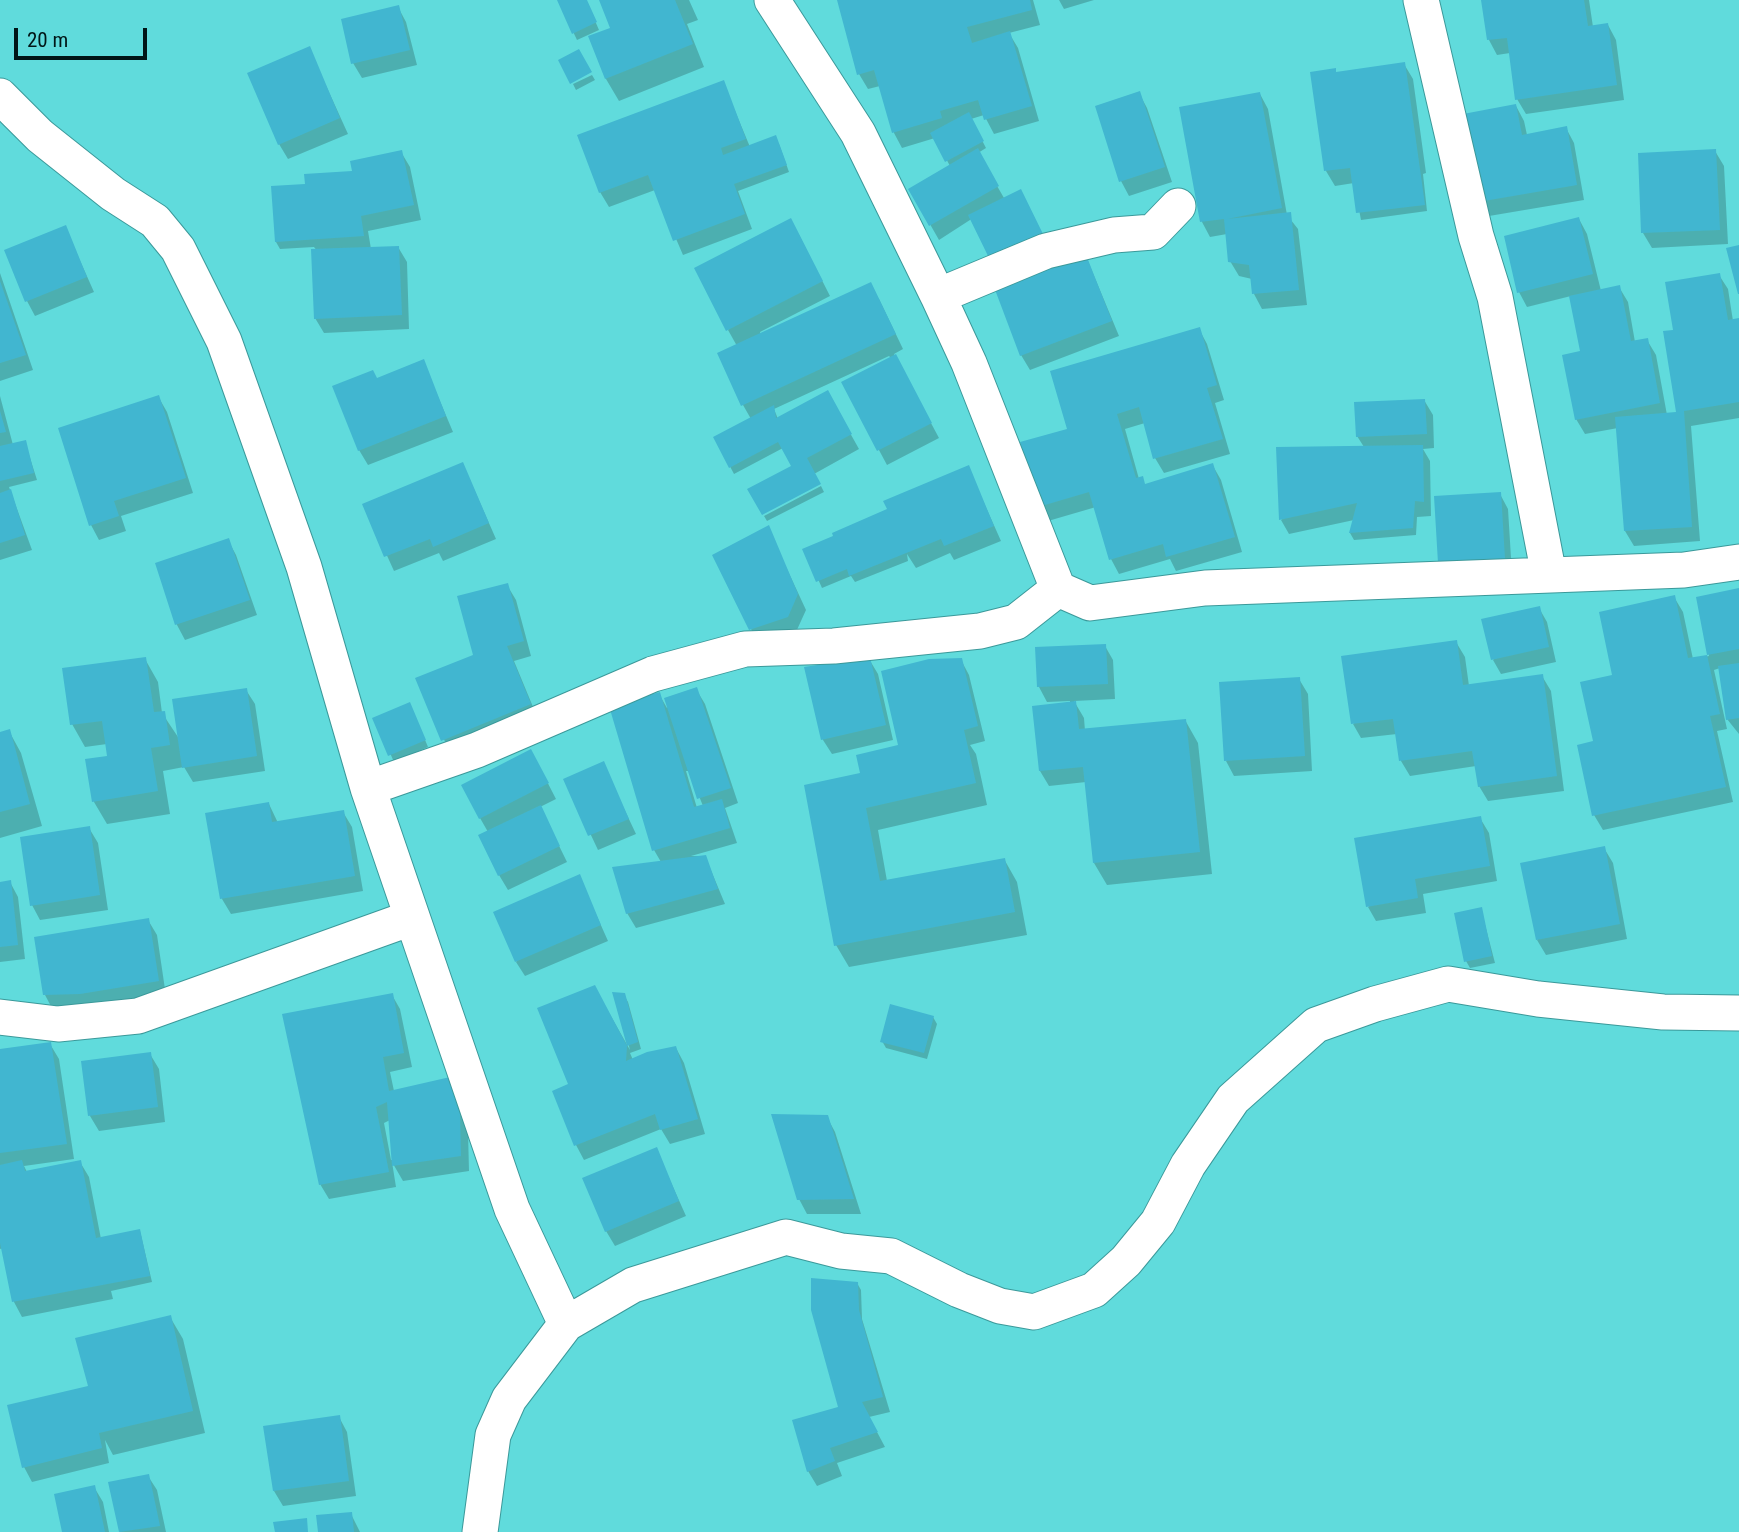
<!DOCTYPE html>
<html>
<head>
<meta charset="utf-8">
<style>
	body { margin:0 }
	#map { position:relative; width:1739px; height:1532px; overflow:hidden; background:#60dbdc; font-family:"Roboto Condensed",sans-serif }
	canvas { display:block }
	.scale { position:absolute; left:14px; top:28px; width:133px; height:32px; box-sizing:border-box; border:4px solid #001617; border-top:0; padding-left:9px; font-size:21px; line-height:24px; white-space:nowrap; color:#001617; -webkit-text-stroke:5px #60dbdc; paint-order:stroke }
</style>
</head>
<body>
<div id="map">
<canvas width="1739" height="1532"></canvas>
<div class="scale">20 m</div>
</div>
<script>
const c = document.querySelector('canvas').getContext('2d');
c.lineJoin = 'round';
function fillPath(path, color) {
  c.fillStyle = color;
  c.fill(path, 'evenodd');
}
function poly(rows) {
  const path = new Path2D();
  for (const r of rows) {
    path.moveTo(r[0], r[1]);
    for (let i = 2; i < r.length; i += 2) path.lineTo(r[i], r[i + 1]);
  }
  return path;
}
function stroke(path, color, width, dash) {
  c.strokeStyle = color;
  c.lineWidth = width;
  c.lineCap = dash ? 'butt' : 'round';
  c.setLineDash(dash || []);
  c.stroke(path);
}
fillPath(poly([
	[558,0,586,0,599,30,577,40],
	[601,0,689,0,698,20,687,24,704,67,619,101,606,79,590,37,612,29],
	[839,0,1033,0,1040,25,1009,33,1018,48,1039,121,994,134,984,115,971,119,986,148,978,153,1004,198,939,240,910,189,950,166,935,138,902,148,894,133,880,86,868,89,859,74],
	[1059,0,1094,0,1064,9],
	[1483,0,1589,0,1593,27,1608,25,1616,40,1624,100,1526,114,1517,99,1510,53,1497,55,1489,40],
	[398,7,406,22,417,65,362,78,353,63],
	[309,48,348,134,288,159,279,144],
	[1404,64,1413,79,1426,173,1423,174,1427,211,1361,220,1354,183,1335,186,1326,171,1312,73,1335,70,1337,73],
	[592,75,595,80,576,90,573,84],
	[723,82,750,147,779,144,789,172,738,191,752,229,683,255,655,190,609,207,600,192],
	[1139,93,1147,108,1172,182,1129,196,1121,181],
	[1260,94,1268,109,1287,215,1298,229,1307,305,1262,309,1254,294,1252,279,1239,276,1230,261,1227,234,1210,237,1202,222,1181,108],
	[1516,106,1524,121,1527,135,1566,128,1574,143,1584,200,1489,216,1480,201],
	[1715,151,1724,166,1728,244,1652,248,1643,233],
	[401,152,410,167,421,220,368,231,371,249,398,247,407,262,409,329,324,333,315,318,317,251,314,247,280,249,276,242,273,188,307,185,354,172],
	[1579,219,1587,234,1601,291,1619,287,1628,302,1635,342,1647,340,1656,355,1667,415,1678,414,1675,331,1719,275,1728,289,1733,321,1739,320,1739,418,1691,426,1700,541,1634,546,1625,531,1618,428,1585,434,1576,419,1582,352,1571,296,1527,307,1519,292],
	[65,227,94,292,35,316,27,301],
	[799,235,830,296,760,332,761,335,879,299,903,349,894,354,939,438,887,465,843,383,891,358,889,356,774,409,778,419,827,392,859,449,814,474,793,467,783,448,734,474,715,438,751,419,743,405,737,346,728,330],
	[1085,254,1119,336,1030,370,1021,355],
	[0,273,33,370,0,381],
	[1199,329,1207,344,1224,400,1215,403,1230,454,1164,473,1155,458,1145,423,1125,429,1139,479,1146,485,1213,466,1221,480,1242,552,1176,571,1170,559,1119,574,1111,559,1096,507,1048,521,1040,506,1069,430],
	[423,361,453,432,368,465,359,450,377,380],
	[0,396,13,445,25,442,37,480,9,487,32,550,0,560],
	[159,398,167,412,193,493,121,516,126,531,99,540,91,525],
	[1424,400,1433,415,1434,448,1423,449,1430,461,1431,516,1417,517,1416,535,1354,540,1350,533,1354,520,1289,534,1281,520,1364,447,1357,436],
	[463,464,496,539,443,561,439,553,394,571,364,505],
	[968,467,1001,541,954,560,950,553,916,568,907,554,908,561,855,582,851,576,822,588,805,550,889,510],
	[821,486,824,492,767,521,764,516],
	[1500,494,1508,509,1512,574,1448,577],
	[768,528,806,610,796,632,759,644,751,629],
	[228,540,236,555,257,615,185,640,177,625,157,564],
	[507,585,516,600,531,656,514,661,538,719,451,755,417,679,475,656],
	[1739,590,1739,734,1727,719,1720,668,1714,670,1727,729,1717,731,1733,802,1603,830,1594,815,1595,742,1614,676,1674,597,1683,612,1693,659,1709,656,1698,598],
	[1539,608,1547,622,1556,662,1501,674,1493,660],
	[1456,642,1465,657,1469,686,1542,676,1551,691,1564,791,1488,801,1479,786,1476,766,1410,776,1401,761,1397,734,1361,738,1353,724],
	[1105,646,1113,660,1115,699,1074,701,1084,718,1085,731,1185,720,1198,743,1212,874,1107,885,1094,863,1086,782,1049,786,1040,771,1070,704,1070,701,1047,702,1039,687,1037,649],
	[145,659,158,682,162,713,180,740,246,690,255,704,265,771,193,782,184,767,163,771,170,814,107,824,94,802,87,761,109,757,107,744,85,747,72,724],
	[869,659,878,674,893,740,832,754,823,740,806,669],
	[961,660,969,675,985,741,970,745,976,754,987,805,878,830,887,881,1004,859,1017,882,1027,935,849,967,836,945,862,774,900,746],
	[1299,679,1308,694,1312,771,1234,776,1226,761],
	[696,689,705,704,738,803,725,808,737,843,691,856,705,856,725,904,636,928,627,913,661,862,654,850,659,694,667,708],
	[686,771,689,771,703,806,697,808],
	[413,711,428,747,394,762,375,719],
	[9,731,21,753,42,826,0,838,0,734],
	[603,764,636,834,598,850,565,780],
	[539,766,556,799,540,807,567,862,508,890,499,875,488,832,480,818],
	[269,804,278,823,343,812,352,827,363,891,231,914,222,899,207,814],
	[1480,818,1489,833,1497,881,1423,894,1426,913,1376,921,1368,907],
	[89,828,98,843,108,910,40,920,32,905],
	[1604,848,1613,863,1627,939,1546,955,1537,940],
	[579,876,608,941,525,976,516,962],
	[10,882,18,897,25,959,0,962,0,883],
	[1481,909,1495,963,1470,968,1466,961],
	[148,920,157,935,166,996,53,1010,45,995],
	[615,994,624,995,628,1002,641,1049,630,1053,633,1060,676,1048,684,1063,705,1134,670,1144,661,1129,584,1160,576,1145,570,1085,603,1002,630,1050],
	[392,995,400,1009,412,1067,390,1072,394,1091,467,1092,469,1171,403,1181,392,1162,396,1187,329,1199,320,1184],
	[390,1120,394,1160,391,1160,384,1123],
	[933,1017,937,1024,927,1059,886,1048,882,1041],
	[50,1044,59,1059,74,1159,24,1166,27,1172,80,1162,89,1177,101,1239,140,1231,152,1282,111,1291,113,1299,22,1317,14,1302,3,1248,0,1249,0,1051],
	[150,1054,159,1069,165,1122,99,1131,90,1116,83,1063],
	[827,1117,835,1132,861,1214,807,1214,799,1199],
	[656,1149,686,1216,615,1246,606,1231],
	[857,1283,861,1290,862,1319,890,1412,869,1417,885,1447,837,1463,842,1476,817,1486,808,1471,840,1408],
	[170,1317,183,1339,205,1433,113,1455,105,1440,109,1463,32,1482,24,1467,89,1387],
	[339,1417,347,1432,356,1496,283,1506,274,1491,265,1427],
	[148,1476,157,1490,166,1532,120,1532,110,1484],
	[94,1487,103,1502,109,1532,64,1532],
	[351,1514,360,1532,319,1532]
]), '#0003');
fillPath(poly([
	[557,0,587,0,597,22,572,34],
	[599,0,675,0,693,44,605,79,588,36,610,28],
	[837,0,1030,0,1032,10,967,27,972,43,1010,31,1032,106,984,120,978,100,940,111,942,118,892,133,874,70,857,75],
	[1481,0,1584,0,1588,26,1608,23,1617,85,1515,100,1507,38,1487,40],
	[399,5,410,50,351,64,341,19],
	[310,46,340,118,278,145,247,73],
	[579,49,592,72,570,84,558,60],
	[1405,62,1425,205,1356,213,1350,168,1324,171,1310,72,1336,68,1336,72],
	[724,80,746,139,721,148,723,155,776,135,787,165,734,184,745,214,673,241,648,175,599,193,577,135],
	[1140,91,1165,167,1119,182,1095,106],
	[1260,92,1282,208,1227,219,1291,212,1299,290,1252,294,1249,265,1228,262,1224,219,1200,222,1179,107],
	[1516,104,1522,135,1567,126,1577,185,1478,202,1463,114],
	[969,112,984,141,945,162,930,133],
	[978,148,999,186,929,226,908,189],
	[1716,149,1720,230,1641,233,1638,153],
	[402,150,414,205,361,216,364,236,275,242,271,186,305,184,304,174,352,171,350,161],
	[1021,189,1043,234,990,260,968,215],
	[1579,217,1593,274,1517,293,1504,236],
	[791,218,823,281,726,331,694,268],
	[66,225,87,277,25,302,4,250],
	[1739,245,1739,294,1738,294,1726,248],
	[399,246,402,315,314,319,311,249],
	[1085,252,1112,321,1020,356,994,287],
	[1720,273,1728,320,1739,318,1739,402,1684,411,1692,527,1624,531,1615,417,1676,412,1663,331,1673,330,1665,282],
	[0,281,26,355,0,363],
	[871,282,896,334,741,406,717,353],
	[1620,285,1631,341,1648,338,1660,403,1575,420,1562,355,1580,351,1569,296],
	[1200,327,1217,385,1207,388,1223,439,1153,459,1139,407,1117,414,1136,478,1143,476,1145,484,1213,463,1235,537,1166,557,1163,544,1109,560,1089,492,1038,507,1020,442,1067,429,1050,371],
	[896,354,932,423,877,451,841,382],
	[424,359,446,416,358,451,332,386,373,370,377,378],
	[828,390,852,434,807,458,821,484,762,515,747,489,791,466,778,442,729,468,713,437,774,405,776,418],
	[159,395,186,478,114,501,119,516,89,526,58,428],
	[1425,399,1427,434,1356,437,1354,402],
	[0,411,6,432,0,433],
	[26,440,34,473,0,481,0,446],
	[1423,445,1424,502,1415,501,1413,528,1349,533,1357,503,1279,520,1276,447],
	[463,462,489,523,433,547,430,539,384,557,362,504],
	[969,465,994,526,944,546,941,539,849,576,847,569,816,582,802,549,833,536,832,533,887,509,883,501],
	[11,489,25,535,0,543,0,493],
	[1501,492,1505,559,1438,563,1434,496],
	[769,525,798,594,788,617,749,630,712,555],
	[229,538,250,600,175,625,155,563],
	[508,583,524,641,507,646,531,704,441,741,415,678,473,655,457,596],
	[1739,588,1739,649,1707,655,1696,597],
	[1675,595,1688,658,1707,655,1720,714,1710,716,1726,787,1592,816,1577,745,1593,741,1580,682,1612,675,1599,612],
	[1540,606,1549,647,1491,660,1481,619],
	[1457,640,1463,685,1543,674,1557,776,1478,787,1472,751,1399,761,1393,719,1351,724,1341,656],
	[1106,644,1108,684,1037,687,1035,647],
	[146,657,154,712,165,711,170,745,151,748,158,791,92,802,85,759,107,756,102,721,70,725,62,668],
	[870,657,886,725,821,740,804,667],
	[962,658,978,726,964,730,976,783,866,808,880,881,1005,858,1015,912,834,946,804,785,860,773,856,755,898,745,881,671,929,659],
	[1739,663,1739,718,1726,720,1718,666],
	[1300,677,1305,756,1224,761,1219,682],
	[697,687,731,788,697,799,664,698],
	[247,688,257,756,182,768,172,699],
	[660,692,694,807,722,799,730,828,652,851,609,706],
	[1076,701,1079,729,1186,719,1200,852,1093,863,1083,767,1039,771,1032,706],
	[410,702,426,740,388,756,372,718],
	[10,729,30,804,0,812,0,732],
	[531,749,549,783,479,819,461,785],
	[604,761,629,819,588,836,563,779],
	[269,802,272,822,344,810,355,876,220,899,205,813],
	[541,805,560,846,498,876,478,835],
	[1481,816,1490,866,1415,879,1418,898,1366,907,1354,838],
	[90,826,100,895,30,906,20,837],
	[1605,846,1620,924,1536,940,1520,863],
	[706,855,718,889,626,914,612,867],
	[580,874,601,925,515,962,493,912],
	[11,880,18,945,0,947,0,882],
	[1482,907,1492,956,1464,962,1454,913],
	[149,918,159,981,80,994,43,995,34,937],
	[595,985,627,1046,626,1061,647,1052,676,1046,698,1119,660,1130,655,1114,574,1146,552,1091,568,1084,537,1008],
	[612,992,625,993,638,1042,627,1046],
	[393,993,404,1053,383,1057,389,1091,459,1075,461,1156,392,1166,387,1102,376,1107,389,1172,319,1185,282,1014],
	[890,1004,934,1016,924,1053,880,1042],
	[51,1042,67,1144,0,1153,0,1049],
	[151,1052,158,1107,88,1116,81,1061],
	[771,1114,828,1115,854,1199,797,1200],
	[657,1147,679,1201,605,1232,582,1178],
	[22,1160,25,1171,81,1160,96,1238,140,1229,150,1276,12,1302,0,1243,0,1165],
	[811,1278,858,1282,859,1310,883,1397,862,1402,878,1432,830,1448,835,1461,807,1472,792,1420,838,1407,811,1310],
	[171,1315,193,1411,99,1433,102,1448,22,1468,7,1405,88,1386,75,1338],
	[340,1415,349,1481,273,1491,263,1426],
	[149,1474,160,1526,119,1532,108,1482],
	[95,1485,105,1532,62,1532,54,1494],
	[352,1512,354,1532,318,1532,316,1515],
	[307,1518,308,1532,275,1532,273,1522]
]), '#41b6d0');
const minor = poly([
	[772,0,858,133,938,296,969,363,1058,589,1090,603,1205,588,1684,570,1739,562],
	[1421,0,1476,236,1495,297,1549,575],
	[0,96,40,136,113,194,155,221,178,249,224,341,304,567,368,788,512,1209,566,1324],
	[938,296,1046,251,1114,235,1153,232,1178,206],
	[368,788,477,750,653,674,745,649,834,646,980,631,1016,622,1058,589],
	[0,1017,58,1024,138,1016,411,918],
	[480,1532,493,1435,509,1399,566,1324,633,1285,786,1237,841,1251,891,1256,959,1290,1000,1306,1034,1312,1094,1290,1126,1261,1158,1222,1188,1165,1233,1099,1316,1025,1375,1004,1448,984,1538,999,1663,1012,1739,1013]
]);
stroke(minor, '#3b999a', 37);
stroke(minor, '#fff', 35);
</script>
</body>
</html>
